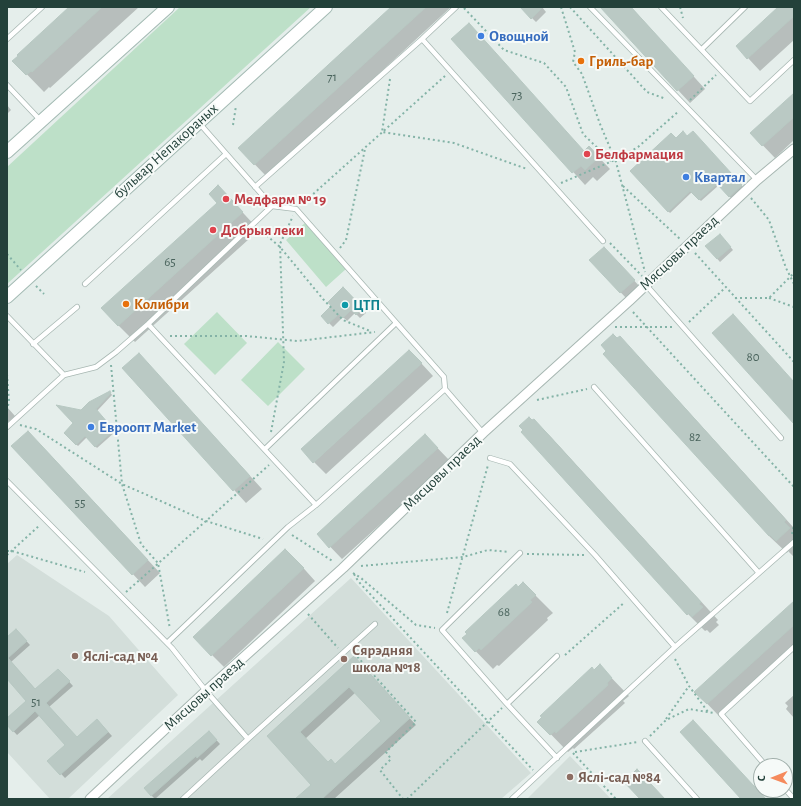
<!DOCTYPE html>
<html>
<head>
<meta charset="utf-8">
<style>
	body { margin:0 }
	#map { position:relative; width:801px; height:806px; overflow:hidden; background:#e5eeeb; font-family:"Alegreya Sans",sans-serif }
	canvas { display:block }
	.frame { position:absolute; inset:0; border:8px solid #23413a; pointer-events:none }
	.north { position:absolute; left:753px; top:758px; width:40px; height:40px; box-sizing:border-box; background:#f6faf8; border:1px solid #a2b0ac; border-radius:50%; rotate:269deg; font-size:11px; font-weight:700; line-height:16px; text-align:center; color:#23413a }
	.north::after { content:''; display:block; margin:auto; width:14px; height:18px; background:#f58a5c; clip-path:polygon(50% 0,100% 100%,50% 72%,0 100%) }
</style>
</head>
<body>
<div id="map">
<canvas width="801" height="806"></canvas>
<div class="frame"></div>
<div class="north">С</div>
</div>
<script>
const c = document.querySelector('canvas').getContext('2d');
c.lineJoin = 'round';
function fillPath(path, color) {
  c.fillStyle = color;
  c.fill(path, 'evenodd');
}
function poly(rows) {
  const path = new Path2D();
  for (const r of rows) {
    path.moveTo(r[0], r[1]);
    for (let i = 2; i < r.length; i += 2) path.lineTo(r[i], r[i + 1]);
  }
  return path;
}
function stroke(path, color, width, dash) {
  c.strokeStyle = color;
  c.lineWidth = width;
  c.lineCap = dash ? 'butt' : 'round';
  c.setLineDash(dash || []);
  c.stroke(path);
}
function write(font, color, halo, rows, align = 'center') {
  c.font = font + ' "Alegreya Sans",sans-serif';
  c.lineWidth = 4;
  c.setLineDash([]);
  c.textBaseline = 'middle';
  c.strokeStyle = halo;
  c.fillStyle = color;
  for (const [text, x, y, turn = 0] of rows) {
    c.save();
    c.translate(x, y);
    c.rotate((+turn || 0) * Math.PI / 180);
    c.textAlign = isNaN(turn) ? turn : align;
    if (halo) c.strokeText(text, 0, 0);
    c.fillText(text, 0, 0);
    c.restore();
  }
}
fillPath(poly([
	[17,555,109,616,178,695,68,799,50,799,7,752,7,564],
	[351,578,531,773,501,799,107,799],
	[570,756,611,799,527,799]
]), '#d3deda');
fillPath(poly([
	[180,7,311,7,7,284,7,167],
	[305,223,346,269,326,287,286,240],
	[217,312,247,343,215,375,184,344],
	[278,342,305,369,268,406,241,380]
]), '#bde0c8');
fillPath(poly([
	[70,7,139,7,50,88,49,87,44,92,14,61],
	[393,7,451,7,267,177,239,148],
	[521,7,542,7,546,12,536,22],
	[601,7,631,7,705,89,690,103],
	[779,7,794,7,794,40,760,71,737,46],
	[453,39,584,151,589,147,610,169,597,181,593,177,585,185],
	[794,94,794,140,775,158,751,133],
	[7,105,11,110,7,114],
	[693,132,743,187,731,198,719,185,701,201,692,192,670,213,632,171,676,139,687,137],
	[218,186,259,230,135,342,118,325,218,203],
	[723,238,733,250,720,262,707,247],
	[610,254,640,287,627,299,590,260],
	[343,288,366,313,360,318,355,313,347,321,343,317,333,327,322,316,333,306],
	[637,355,794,528,794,557,788,551,787,553,769,536],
	[421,363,433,376,326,474,314,462],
	[151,367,262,489,246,503,123,368],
	[110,392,112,395,97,411,115,432,97,448,87,437,78,446,65,433,74,423,81,411],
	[7,407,15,416,7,423],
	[534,420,551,437,718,620,716,622,719,625,710,633,707,630,705,631,688,614,524,430],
	[425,435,450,461,342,559,318,534],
	[40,444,160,573,145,587,13,446],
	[298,562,315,581,224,667,194,637],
	[523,583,553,613,547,618,548,620,499,666,497,665,493,669,463,638],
	[794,603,794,648,719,716,696,692],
	[20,634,30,645,11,662,36,690,62,674,73,686,49,707,77,738,101,724,112,736,65,778,49,761,67,745,40,715,17,735,7,724,7,719,27,701,7,678,7,639],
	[360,664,416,725,334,799,297,799,312,785,268,736],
	[356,692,382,721,335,765,328,763,305,739],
	[600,666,629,696,623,701,625,703,574,749,573,748,568,752,539,722],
	[794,695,794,718,786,709,788,706,785,703],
	[209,732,220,744,202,761,200,759,155,799,151,795]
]), '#0003');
const building = poly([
	[69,7,102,7,32,72,31,71,26,75,12,61,18,56,17,55,69,7],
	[391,7,426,7,254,165,238,148,391,7],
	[520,7,543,7,531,19,520,7],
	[600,7,631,7,694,76,677,91,600,7],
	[778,7,794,7,794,16,747,59,736,46,778,7],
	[469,23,584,151,589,146,599,157,585,170,581,166,572,173,451,39,469,23],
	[794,93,794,117,762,146,750,133,794,93],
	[683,131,687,136,693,131,742,185,729,197,717,184,699,200,690,191,668,212,630,171,671,133,676,138,683,131],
	[218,185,243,212,118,326,101,308,217,203,209,194,218,185],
	[720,234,731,247,717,259,705,246,720,234],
	[604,247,635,280,620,293,589,260,604,247],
	[343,287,363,308,356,315,351,310,343,318,339,314,328,324,321,316,331,306,328,302,343,287],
	[733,314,794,382,794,424,712,333,733,314],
	[613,334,617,338,620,336,786,520,784,522,790,528,776,541,770,535,769,536,603,354,606,351,601,345,613,334],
	[409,350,422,363,313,463,301,449,409,350],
	[139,353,250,476,233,491,122,368,139,353],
	[110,391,111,393,96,409,114,430,95,447,85,436,76,445,64,433,73,423,56,405,81,410,89,402,110,391],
	[529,417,532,420,534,419,701,602,699,604,703,607,692,617,689,613,687,615,521,432,523,430,519,426,529,417],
	[28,431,148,560,132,575,11,446,28,431],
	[425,434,438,448,329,548,317,534,425,434],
	[285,549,304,568,211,656,193,637,285,549],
	[523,582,536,595,530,600,532,602,481,650,479,648,475,652,462,638,467,634,465,632,516,584,518,587,523,582],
	[794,601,794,625,707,704,694,692,794,601],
	[16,629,27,641,8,658,35,689,58,669,70,681,46,703,77,737,97,719,108,732,60,775,47,761,65,745,35,711,13,732,7,725,7,718,26,701,7,679,7,637,16,629],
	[354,656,410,718,322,799,295,799,311,785,267,736,354,656],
	[349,687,381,721,335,764,331,759,328,762,300,732,349,687],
	[600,664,612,678,607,683,608,685,556,733,555,731,550,735,537,722,542,717,540,716,592,667,594,670,600,664],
	[693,720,766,799,741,799,680,732,693,720],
	[209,731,217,740,197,758,196,756,151,796,144,788,209,731],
	[637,769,665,799,640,799,624,782,637,769]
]);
fillPath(building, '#bac9c4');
stroke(building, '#b7c8c2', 1);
const service = poly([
	[590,7,757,180],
	[661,7,750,101,794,60],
	[7,39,42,7],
	[422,39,603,241],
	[702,49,745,7],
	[7,85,41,121],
	[200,124,272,206,296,209,444,377,445,389,483,433],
	[255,187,422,39,456,7],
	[85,284,226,154],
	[646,285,781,438],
	[7,316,64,375,7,427],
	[148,324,316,505],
	[33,344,77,307],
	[64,375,96,367,116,352,148,324,272,206],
	[594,387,759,573],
	[265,449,396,323],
	[490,458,510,464,595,555,675,647],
	[7,481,172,648,206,691,248,739,183,799],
	[520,553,442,630,507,704,557,758],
	[169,645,167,643,288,527,316,505,445,389],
	[507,704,557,656],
	[248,739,375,624],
	[645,741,697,799],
	[766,766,721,714,794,647],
	[785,789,794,799],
	[512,799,675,647,794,542]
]);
const minor = poly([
	[90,799,206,691,343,568,483,433,629,301,757,180,794,149]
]);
const secondary = poly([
	[7,152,168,7],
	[7,297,326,7]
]);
stroke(service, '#a7b7b2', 6);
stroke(minor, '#a7b7b2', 11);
stroke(secondary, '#a3bab3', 14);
stroke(poly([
	[561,7,575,52,573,62,582,74,600,124,616,162,645,272],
	[570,7,647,92,666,99],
	[680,7,683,18],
	[464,8,504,50,544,63,566,87,583,134,611,161],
	[390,79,382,132,454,143,527,169],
	[690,100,716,75],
	[233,125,236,106],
	[561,183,615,160,638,147,679,111],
	[623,186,680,239],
	[751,198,769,220,786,268,794,284],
	[302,204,445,76],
	[259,229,280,247,323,299,343,320,370,331],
	[610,243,642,276],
	[340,248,346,240,365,149],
	[695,253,794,362],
	[7,254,21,270],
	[36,286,44,294],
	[735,298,769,298,794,273],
	[769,298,794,307],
	[633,312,794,487],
	[689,322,726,287],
	[615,327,673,327],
	[170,336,246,336,298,341,375,332],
	[111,365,122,484,141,544,158,563,170,629],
	[7,374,9,401,7,411],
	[537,400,587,389],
	[20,425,36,429,122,484,206,521,263,539],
	[271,432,284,362,280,244,293,216],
	[792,534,794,525],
	[292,535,334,562],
	[7,551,12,551,85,572],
	[527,554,585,555],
	[7,555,40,525],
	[361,566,463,557,488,550,509,552],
	[353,573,361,578,416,625,435,628],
	[354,574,358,581,533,770],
	[126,592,269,465],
	[447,613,488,465],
	[308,614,338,648],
	[354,653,416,722,386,752,391,759,380,770,403,799],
	[565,655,625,602],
	[675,659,689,686,708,712],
	[666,719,689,686],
	[650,736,666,720,689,709,714,713],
	[575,752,638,742],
	[573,753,616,799],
	[407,799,502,708]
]), '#84b3a7', 2, [2, 3]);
stroke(service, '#fff', 4.5);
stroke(minor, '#fff', 9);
stroke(secondary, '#fff', 12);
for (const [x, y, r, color] of [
	[481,36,4,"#3f7fe0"],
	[581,61,4,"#e8710a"],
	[587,154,4,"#e0444e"],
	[686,177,4,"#3f7fe0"],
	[226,199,4,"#e0444e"],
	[213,230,4,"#e0444e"],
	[126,304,4,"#e8710a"],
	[345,305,4,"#0f9aa8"],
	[91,427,4,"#3f7fe0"],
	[75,656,4,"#8d6e63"],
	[344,659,4,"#8d6e63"],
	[570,777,4,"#8d6e63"]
]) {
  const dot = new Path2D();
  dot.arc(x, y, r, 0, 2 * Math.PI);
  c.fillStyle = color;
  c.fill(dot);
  stroke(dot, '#f6faf8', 1.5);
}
write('13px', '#49635c', null, [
	["71",332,77],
	["73",517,95],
	["65",170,262],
	["80",753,357],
	["82",695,437],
	["55",80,503],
	["68",504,612],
	["51",36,702]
]);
write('bold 15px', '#366cbe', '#f6faf8', [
	["Овощной",489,36],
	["Квартал",694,177],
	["Евроопт Market",99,427]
], 'left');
write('bold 15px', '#c56008', '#f6faf8', [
	["Гриль-бар",589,61],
	["Колибри",134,304]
], 'left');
write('15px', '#23413a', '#f6faf8', [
	["бульвар Непакораных",166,151,-42],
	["Мясцовы праезд",679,253,-43],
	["Мясцовы праезд",442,473,-44],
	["Мясцовы праезд",204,694,-42]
]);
write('bold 15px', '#be3a42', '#f6faf8', [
	["Белфармация",595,154],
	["Медфарм № 19",234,199],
	["Добрыя леки",221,230]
], 'left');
write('bold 15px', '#0d838f', '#f6faf8', [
	["ЦТП",353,305]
], 'left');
write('bold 15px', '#785e54', '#f6faf8', [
	["Сярэдняя",352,650],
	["школа №18",352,667],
	["Яслі-сад №4",83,656],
	["Яслі-сад №84",578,777]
], 'left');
</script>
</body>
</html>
